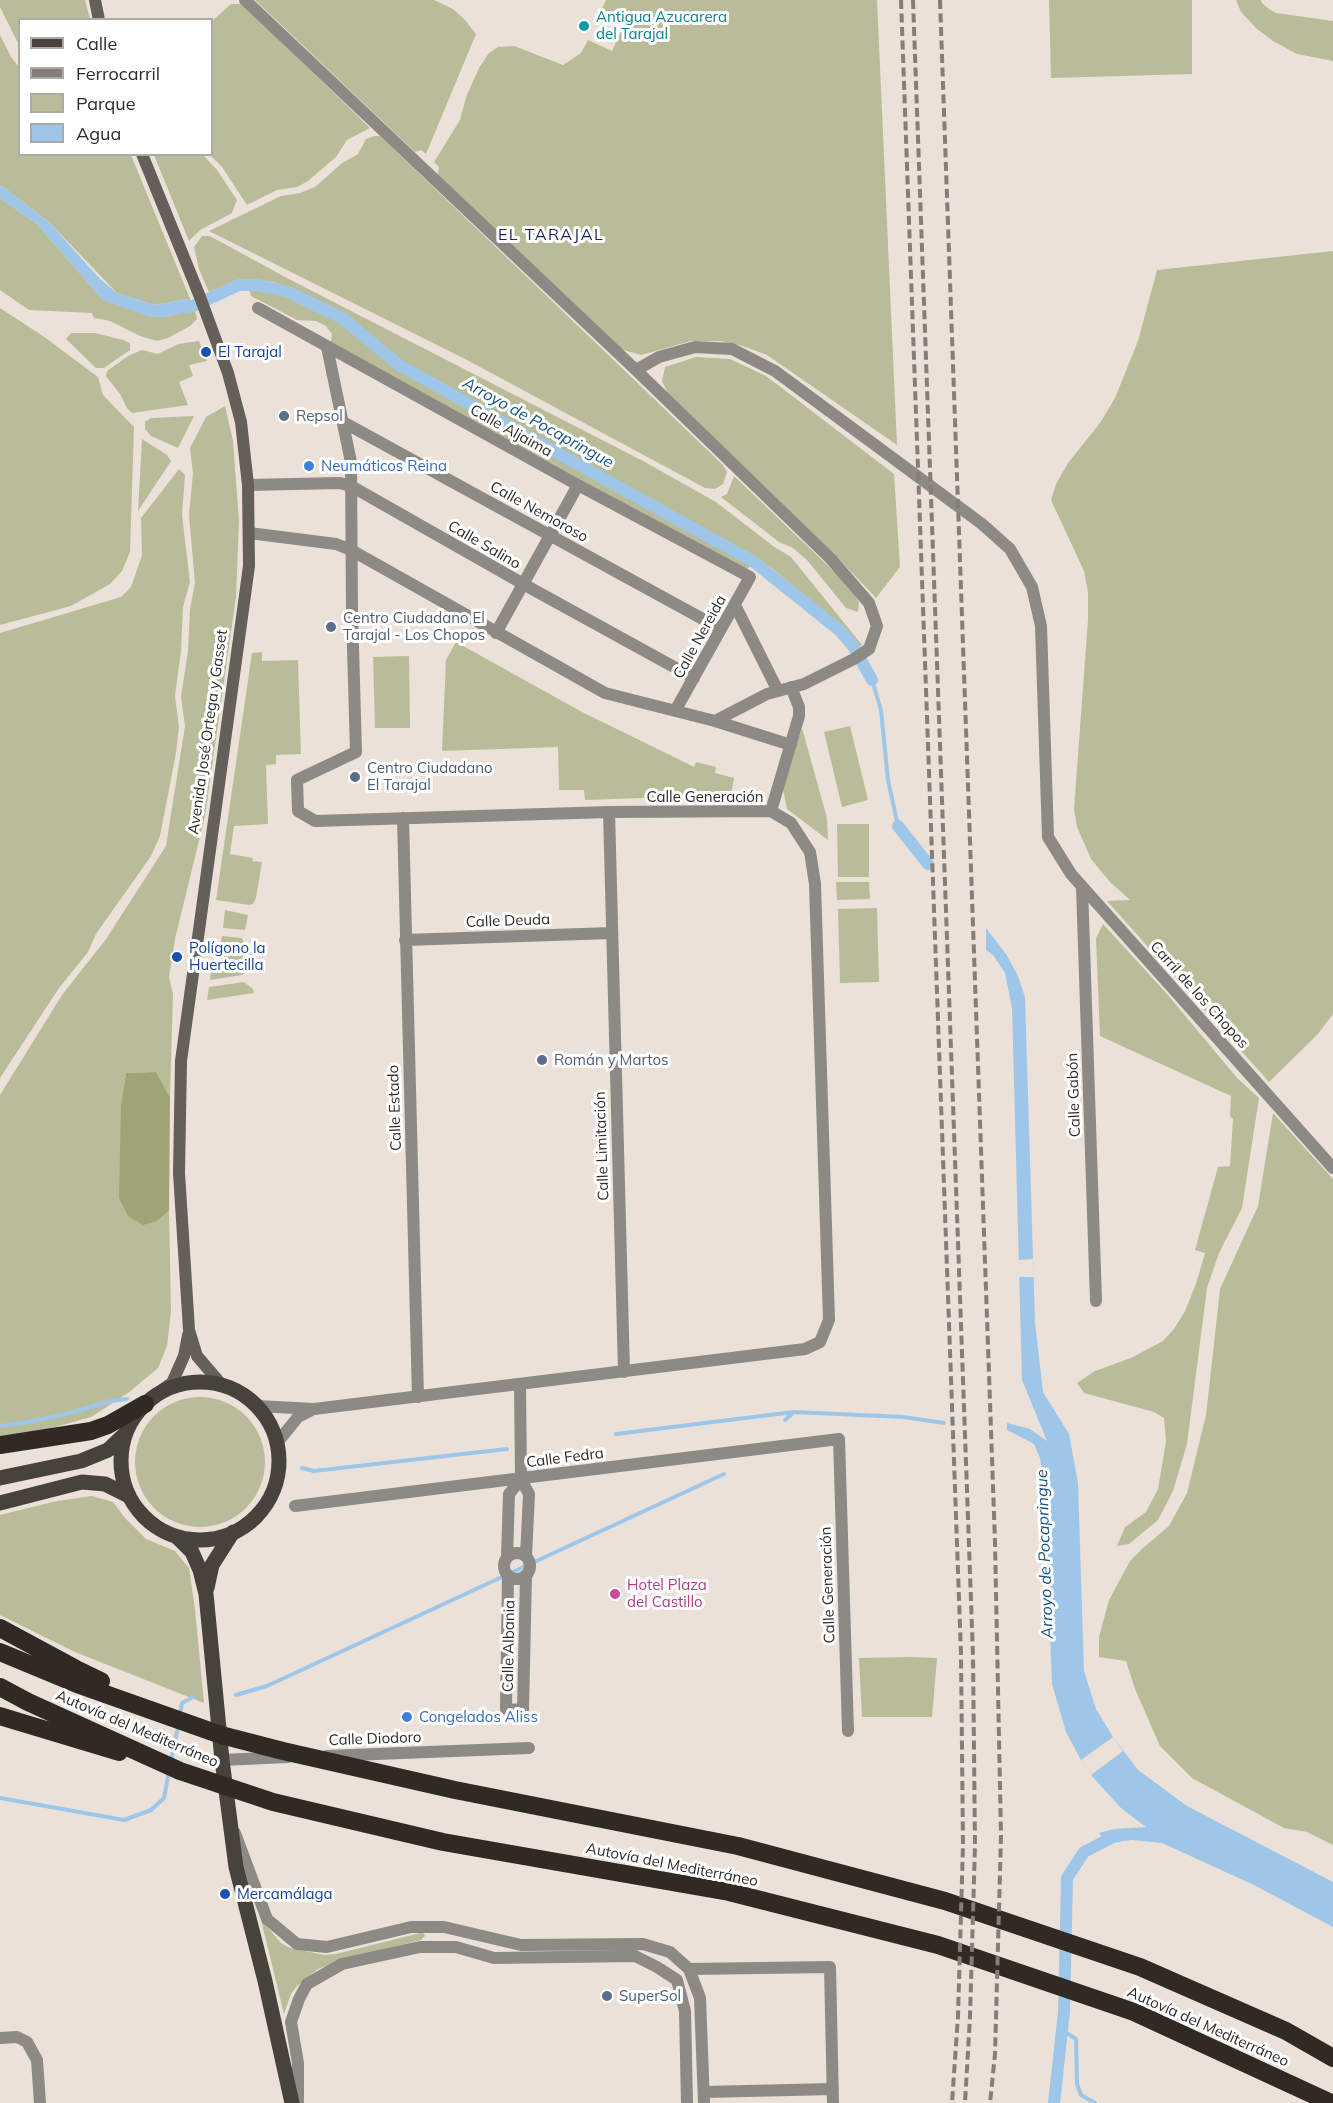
<!DOCTYPE html>
<html>
<head>
<meta charset="utf-8">
<style>
	body { margin:0 }
	#map { position:relative; width:1333px; height:2103px; overflow:hidden; background:#ebe1d9; font-family:Mulish,sans-serif }
	canvas { display:block }
	.legend { position:absolute; left:18px; top:18px; width:195px; height:138px; box-sizing:border-box; background:#fff; border:2px solid #acaaa9; margin:0; padding:8px 10px; list-style:none; font-size:18px; color:#2f2b28 }
	.legend li { display:flex; align-items:center; gap:12px; height:30px }
	.legend b { width:30px; border:2px solid #acaaa9 }
</style>
</head>
<body>
<div id="map">
<canvas width="1333" height="2103"></canvas>
<ul class="legend">
<li><b style="height:8px;background:#47423b"></b>Calle</li>
<li><b style="height:8px;background:#847d78"></b>Ferrocarril</li>
<li><b style="height:16px;background:#b9bc98"></b>Parque</li>
<li><b style="height:16px;background:#9ec6e8"></b>Agua</li>
</ul>
</div>
<script>
const c = document.querySelector('canvas').getContext('2d');
c.lineJoin = 'round';
function fillPath(path, color) {
  c.fillStyle = color;
  c.fill(path, 'evenodd');
}
function poly(rows) {
  const path = new Path2D();
  for (const r of rows) {
    if (r.length === 3) {
      path.moveTo(r[0] + r[2], r[1]);
      path.arc(r[0], r[1], r[2], 0, 2 * Math.PI);
      continue;
    }
    path.moveTo(r[0], r[1]);
    for (let i = 2; i < r.length; i += 2) path.lineTo(r[i], r[i + 1]);
  }
  return path;
}
function stroke(path, color, width, dash) {
  c.strokeStyle = color;
  c.lineWidth = width;
  c.lineCap = dash ? 'butt' : 'round';
  c.setLineDash(dash || []);
  c.stroke(path);
}
function write(font, color, halo, rows, align = 'center') {
  c.font = font + ' Mulish,sans-serif';
  c.lineWidth = 6;
  c.setLineDash([]);
  c.textBaseline = 'middle';
  c.strokeStyle = halo;
  c.fillStyle = color;
  for (const [text, x, y, turn = 0] of rows) {
    c.save();
    c.translate(x, y);
    c.rotate((+turn || 0) * Math.PI / 180);
    c.textAlign = isNaN(turn) ? turn : align;
    if (halo) c.strokeText(text, 0, 0);
    c.fillText(text, 0, 0);
    c.restore();
  }
}
fillPath(poly([
	[0,0,85,0,90,19,20,20,19,45,0,7],
	[255,0,434,0,453,9,465,20,476,34,426,154,421,150,415,152],
	[606,0,877,0,897,445,767,355,743,346,720,341,691,341,641,355,620,349,438,175,439,167,434,162,460,120,466,97,479,68,489,53,498,47,514,46,563,65,581,53,588,40,612,51,623,27,599,15],
	[1049,0,1192,0,1192,74,1051,78],
	[1236,0,1261,0,1262,3,1269,9,1276,13,1333,21,1333,61,1297,54,1273,41,1257,29,1241,12],
	[231,4,242,4,370,128,347,140,336,157,308,181,297,187,277,190,247,205,222,167,210,155,212,154,212,21],
	[0,35,11,57,19,67,20,154,131,155,191,301,187,299,155,305,117,293,49,222,3,187,0,186],
	[374,136,380,136,723,465,727,472,723,484,715,489,705,488,467,360,209,231,281,196,300,193,315,187,342,163,358,154,366,139],
	[154,155,203,155,217,170,237,200,232,213,200,230,189,241],
	[0,198,37,224,103,300,166,317,195,310,197,319,190,326,168,338,157,341,140,336,110,321,94,318,92,313,29,310,0,290],
	[202,236,210,236,287,278,643,461,716,502,773,546,791,557,862,645,858,647,839,624,773,569,751,554,403,362,357,323,342,314,277,283,256,279,239,279,209,292,199,269,194,247],
	[1333,251,1333,1014,1318,1034,1269,1082,1107,901,1130,900,1110,882,1091,859,1077,827,1074,809,1088,620,1088,592,1084,571,1051,500,1056,484,1068,463,1100,423,1115,398,1138,341,1157,270],
	[249,289,287,297,340,322,396,368,751,566,745,570,331,342,332,334,326,326,316,321,297,320,251,296],
	[0,308,43,336,98,377,103,395,134,427,130,552,122,571,110,584,71,606,0,625],
	[71,333,95,333,123,340,130,343,130,350,104,368,96,368,66,339],
	[199,341,207,361,189,365,193,376,179,382,188,405,132,413,127,408,120,394,106,376,107,371,128,356,142,350,158,354,178,344],
	[696,357,730,359,766,376,894,474,900,567,876,598,838,558,668,394,662,381,665,367],
	[225,406,233,441,239,521,236,597,205,816,175,939,169,977,173,994,170,1097,156,1072,126,1073,121,1104,157,1221,169,1211,171,1311,167,1346,158,1368,128,1393,91,1417,34,1433,0,1438,0,1095,62,995,106,939,166,846,185,726,181,697,188,651,190,609,195,583,189,515,193,473,190,448,206,417],
	[194,416,178,448,151,436,145,429,145,422,151,418],
	[142,439,167,455,171,461,138,511],
	[179,469,185,475,182,515,190,582,183,607,181,651,175,696,179,727,176,753,160,836,151,856,96,934,88,952,59,988,0,1078,0,633,121,597,131,587,142,555,141,518],
	[734,476,846,583,859,602,858,612,846,608,807,560,793,548,779,542,721,497,727,494],
	[456,642,582,712,674,757,694,767,696,762,716,767,715,773,734,778,731,795,585,800,584,790,559,790,558,747,442,751,446,660],
	[262,652,262,661,298,660,301,754,276,755,276,764,266,765,268,824,234,826,230,854,253,858,252,861,262,862,256,898,253,904,249,905,216,900,252,653],
	[409,656,410,728,375,728,373,657],
	[850,726,868,800,842,807,824,732],
	[802,728,827,818,828,840,787,809,783,789],
	[837,824,869,824,869,877,838,877],
	[836,882,869,882,870,899,837,900],
	[877,908,879,982,840,983,838,909],
	[225,910,248,915,245,930,223,928],
	[1103,924,1167,994,1238,1079,1259,1098,1242,1208,1219,1253,1207,1288,1187,1444,1173,1491,1158,1520,1129,1544,1117,1546,1125,1527,1146,1512,1158,1489,1166,1442,1164,1418,1154,1412,1084,1393,1077,1383,1095,1371,1131,1358,1163,1341,1174,1329,1185,1311,1196,1284,1205,1253,1195,1250,1218,1167,1230,1166,1233,1119,1230,1116,1231,1096,1100,1036,1096,938],
	[222,936,242,938,247,951,257,959,242,961,244,973,242,975,210,980,212,965,218,964],
	[244,982,253,989,254,993,207,1000,209,987],
	[1273,1113,1333,1179,1333,1845,1307,1832,1284,1828,1192,1778,1160,1746,1135,1689,1126,1661,1099,1657,1099,1637,1109,1600,1130,1561,1143,1548,1169,1526,1187,1493,1206,1415,1220,1289,1258,1206],
	[200,1462,65],
	[92,1496,113,1502,125,1518,146,1539,175,1551,189,1568,195,1609,204,1703,75,1652,0,1615,0,1515,57,1501],
	[912,1657,937,1658,932,1717,862,1717,859,1658],
	[261,1920,281,1943,290,1948,325,1955,336,1954,420,1933,423,1933,425,1936,421,1940,337,1962,318,1969,297,1986,291,1994,284,2014]
]), '#b9bc98');
fillPath(poly([
	[156,1072,170,1097,169,1211,157,1221,143,1225,128,1216,119,1198,121,1104,126,1073]
]), '#a0a374');
fillPath(poly([
	[0,186,3,187,49,222,99,278,117,293,155,305,187,299,191,301,195,310,166,317,149,317,103,300,37,224,0,198],
	[986,928,1006,954,1018,976,1025,997,1035,1322,1043,1392,1069,1434,1078,1483,1084,1671,1096,1709,1113,1737,1138,1770,1187,1806,1333,1882,1333,1927,1254,1885,1162,1843,1132,1840,1106,1843,1099,1833,1114,1829,1146,1827,1121,1808,1091,1775,1081,1760,1066,1732,1052,1684,1044,1482,1040,1458,1034,1444,1007,1430,1007,1423,1019,1426,1030,1429,1047,1441,1022,1380,1012,1008,1005,973,993,955,986,950]
]), '#9ec6e8');
fillPath(poly([
	[1033,1259,1034,1277,1019,1277,1018,1260],
	[1113,1737,1123,1751,1091,1775,1081,1760]
]), '#ebe1d9');
stroke(poly([
	[872,680,881,710,888,780,898,826],
	[785,1420,794,1412,903,1417,944,1423],
	[0,1426,28,1422,74,1412,111,1401,127,1399],
	[616,1434,794,1412],
	[302,1468,314,1471,507,1449],
	[236,1695,267,1686,724,1474],
	[180,1714,182,1703,193,1697],
	[171,1761,178,1727],
	[0,1798,124,1820,151,1810,164,1798,169,1771],
	[1062,2030,1076,2039,1077,2084,1081,2095,1095,2103]
]), '#9ec6e8', 4);
stroke(poly([
	[179,308,193,306,239,285,258,285,288,292,342,318,399,365,754,562,839,630,853,646,872,680],
	[898,826,928,864],
	[1054,2103,1064,2012,1067,1878,1084,1852,1113,1837,1119,1836]
]), '#9ec6e8', 12);
stroke(poly([
	[245,0,636,370,831,559,869,603,877,626,869,649,854,659,804,684,767,694,715,721,605,693,351,550,336,544,249,533],
	[258,308,578,485,750,577,675,711],
	[636,370,659,357,695,347,732,349,775,371,982,524,1010,549,1032,587,1041,626,1048,837,1071,874,1333,1168],
	[343,422,721,629],
	[248,485,340,483,351,486,534,590,694,678],
	[735,605,778,691],
	[496,633,578,485],
	[715,721,791,745],
	[771,811,799,716,799,707,791,687],
	[609,812,624,1372],
	[403,818,418,1397],
	[1082,887,1096,1301],
	[405,940,611,933],
	[520,1384,521,1479],
	[257,1406,314,1409,805,1349,820,1342,829,1320,815,884,810,852,791,823,771,811,609,812,315,821,298,811,297,780,356,752,352,612,351,462,327,347],
	[277,1443,298,1417,310,1411],
	[295,1506,839,1439,848,1731],
	[517,1566,13],
	[507,1557,509,1494,521,1479,529,1494,526,1556],
	[508,1575,506,1709,523,1710,526,1575],
	[327,1756,529,1748],
	[222,1760,288,1757],
	[235,1833,267,1919,297,1944,327,1947,411,1927,444,1927,521,1945,643,1944,670,1952,689,1969,700,1998,704,2103],
	[689,1969,830,1967,833,2103],
	[0,2038,17,2037,27,2042,37,2060,40,2103],
	[704,2092,833,2089],
	[298,2103,298,2063,291,2022,299,1999,307,1984,342,1964,420,1947,456,1947,494,1958,635,1956,657,1967,677,1980,685,2011,687,2103]
]), '#8d8985', 12);
stroke(poly([
	[95,0,99,20],
	[142,154,200,297,228,373,241,422,248,485,249,566,181,1061,179,1173,189,1330,197,1356,221,1384],
	[162,1390,172,1383,184,1356,188,1335]
]), '#645f59', 12);
stroke(poly([
	[200,1461,79],
	[0,1478,81,1461,108,1450,125,1434],
	[0,1503,82,1482,105,1484,129,1496],
	[177,1537,192,1552,200,1570,206,1594,222,1760,236,1867,265,1981,292,2103],
	[207,1588,212,1565,233,1532]
]), '#47423b', 15);
stroke(poly([
	[0,1445,91,1431,108,1425,145,1404],
	[0,1628,76,1669,101,1681],
	[0,1652,77,1684,221,1735,283,1751,455,1790,738,1846,945,1901,1140,1967,1286,2031,1333,2058],
	[0,1687,28,1702,180,1771,273,1802,443,1842,729,1892,938,1945,1134,2012,1331,2103],
	[0,1716,119,1752]
]), '#302a22', 18);
stroke(poly([
	[901,0,961,1654,963,1845,958,2016,952,2103],
	[913,0,973,1656,975,1845,970,2017,965,2103],
	[940,0,995,1542,1001,1836,995,2054,990,2103]
]), '#847d78', 4, [9, 4.5]);
for (const [x, y, r, color] of [
	[584,26,6,"#0f9aa8"],
	[206,352,6,"#1a4fb4"],
	[284,416,6,"#5c6f8a"],
	[309,466,6,"#3f7fe0"],
	[331,627,6,"#5c6f8a"],
	[355,777,6,"#5c6f8a"],
	[177,957,6,"#1a4fb4"],
	[542,1060,6,"#5c6f8a"],
	[615,1594,6,"#d1479c"],
	[407,1717,6,"#3f7fe0"],
	[225,1894,6,"#1a4fb4"],
	[607,1996,6,"#5c6f8a"]
]) {
  const dot = new Path2D();
  dot.arc(x, y, r, 0, 2 * Math.PI);
  c.fillStyle = color;
  c.fill(dot);
  stroke(dot, '#fff', 2);
}
write('15px', '#0d838f', '#fff', [
	["Antigua Azucarera",596,17],
	["del Tarajal",596,34]
], 'left');
write('15px', '#164399', '#fff', [
	["El Tarajal",218,352],
	["Polígono la",189,948],
	["Huertecilla",189,965],
	["Mercamálaga",237,1894]
], 'left');
write('15px', '#4e5e75', '#fff', [
	["Repsol",296,416],
	["Centro Ciudadano El",343,618],
	["Tarajal - Los Chopos",343,635],
	["Centro Ciudadano",367,768],
	["El Tarajal",367,785],
	["Román y Martos",554,1060],
	["SuperSol",619,1996]
], 'left');
write('15px', '#2f2b28', '#fff', [
	["Calle Aljaima",511,431,29],
	["Calle Nemoroso",539,512,29],
	["Calle Salino",484,545,30],
	["Calle Nereida",700,637,-61],
	["Avenida José Ortega y Gasset",208,732,-82],
	["Calle Generación",705,797],
	["Calle Deuda",508,921,-2],
	["Carril de los Chopos",1199,995,48],
	["Calle Gabón",1074,1095,-92],
	["Calle Estado",395,1108,-92],
	["Calle Limitación",602,1146,-92],
	["Calle Fedra",565,1458,-7],
	["Calle Generación",828,1585,-92],
	["Calle Albania",509,1646,-89],
	["Autovía del Mediterráneo",137,1729,23],
	["Calle Diodoro",375,1739,-2],
	["Autovía del Mediterráneo",672,1865,11],
	["Autovía del Mediterráneo",1208,2027,24]
]);
write('15px', '#366cbe', '#fff', [
	["Neumáticos Reina",321,466],
	["Congelados Aliss",419,1717]
], 'left');
write('15px', '#b23c85', '#fff', [
	["Hotel Plaza",627,1585],
	["del Castillo",627,1602]
], 'left');
c.letterSpacing = '1.5px';
write('16px', '#1d245c', '#fff', [
	["EL TARAJAL",551,235]
]);
c.letterSpacing = '0px';
write('italic 16px', '#185480', '#fff', [
	["Arroyo de Pocapringue",538,423,29],
	["Arroyo de Pocapringue",1045,1554,-92]
]);
</script>
</body>
</html>
